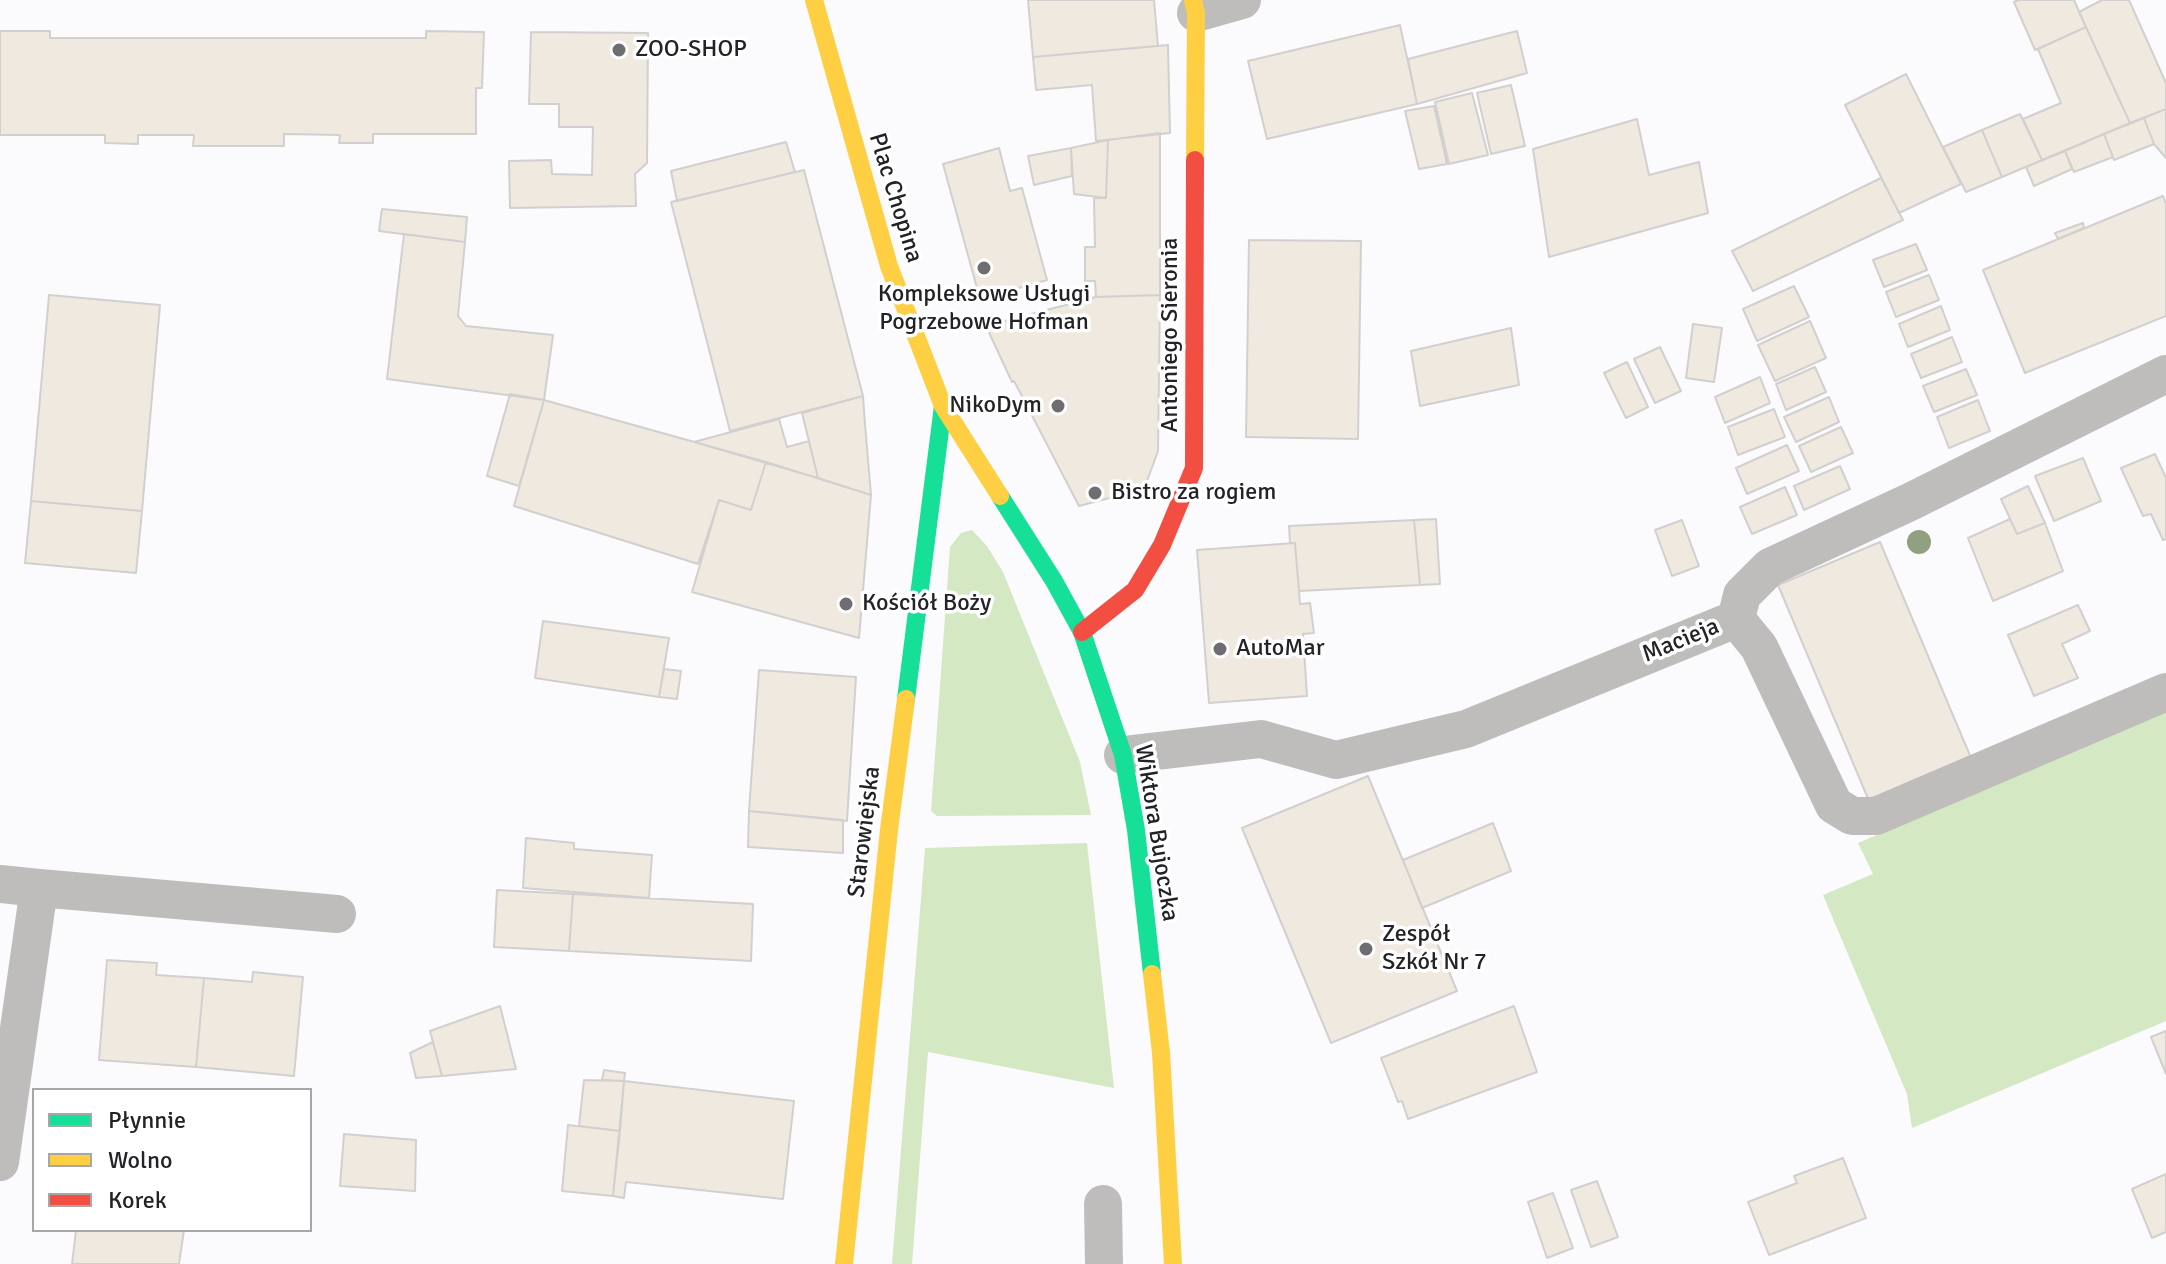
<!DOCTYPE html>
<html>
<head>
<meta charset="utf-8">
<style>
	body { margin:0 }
	#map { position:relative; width:2166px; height:1264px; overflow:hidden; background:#fbfbfe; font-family:Signika,sans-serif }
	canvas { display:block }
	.legend { position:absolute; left:32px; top:1088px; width:280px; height:144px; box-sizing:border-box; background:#fff; border:2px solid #a7a7a9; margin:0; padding:10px 14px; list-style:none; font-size:24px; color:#222227 }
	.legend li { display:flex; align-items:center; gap:16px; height:40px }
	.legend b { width:40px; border:2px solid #a7a7a9 }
</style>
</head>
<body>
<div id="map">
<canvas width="2166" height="1264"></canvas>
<ul class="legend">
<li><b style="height:10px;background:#16e098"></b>Płynnie</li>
<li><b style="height:10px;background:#ffcf43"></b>Wolno</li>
<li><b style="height:10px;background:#f24e42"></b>Korek</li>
</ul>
</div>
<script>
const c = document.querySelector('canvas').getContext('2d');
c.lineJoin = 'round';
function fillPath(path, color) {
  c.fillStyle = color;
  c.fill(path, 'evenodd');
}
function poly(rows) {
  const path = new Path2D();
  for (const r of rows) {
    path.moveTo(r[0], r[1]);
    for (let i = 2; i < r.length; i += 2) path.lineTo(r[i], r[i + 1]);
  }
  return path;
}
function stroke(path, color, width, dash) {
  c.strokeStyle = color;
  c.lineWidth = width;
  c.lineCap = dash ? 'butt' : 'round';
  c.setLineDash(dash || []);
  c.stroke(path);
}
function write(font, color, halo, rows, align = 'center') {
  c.font = font + ' Signika,sans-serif';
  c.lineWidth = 7;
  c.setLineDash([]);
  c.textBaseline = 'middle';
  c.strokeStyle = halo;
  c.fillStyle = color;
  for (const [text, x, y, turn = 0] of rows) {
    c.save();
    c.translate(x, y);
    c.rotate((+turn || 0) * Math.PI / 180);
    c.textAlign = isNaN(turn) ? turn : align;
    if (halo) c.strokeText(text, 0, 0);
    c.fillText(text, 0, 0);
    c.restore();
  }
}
fillPath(poly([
	[972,530,987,546,1003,572,1080,762,1091,815,937,816,931,811,950,547,961,533],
	[2166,712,2166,1021,1912,1128,1907,1094,1823,895,1873,874,1858,843],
	[1087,843,1114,1088,928,1052,912,1264,892,1264,925,848]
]), '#d3e8c3');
const building = poly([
	[1028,0,1154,0,1158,46,1033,57,1028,0],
	[2018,0,2074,0,2086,27,2035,50,2014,2,2018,0],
	[2102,0,2129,0,2166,83,2166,109,2130,123,2079,12,2102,0],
	[1400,25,1417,104,1267,139,1248,61,1400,25],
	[2086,27,2130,123,2042,160,2023,119,2061,103,2038,49,2086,27],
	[0,31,50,31,50,38,426,38,426,31,484,32,482,88,476,88,476,134,373,134,373,143,339,143,340,135,284,134,284,146,193,146,194,135,138,135,138,144,105,143,105,135,0,135,0,31],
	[1517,31,1527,73,1417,104,1408,59,1517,31],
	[531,32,648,33,647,163,635,174,636,206,510,208,509,161,551,160,552,174,592,175,593,127,559,127,559,104,529,104,531,32],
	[1168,45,1170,133,1096,141,1092,85,1036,90,1033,57,1168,45],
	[1906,74,1961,184,1899,213,1845,105,1906,74],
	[1511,85,1525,146,1491,154,1477,93,1511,85],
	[1472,93,1488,155,1449,164,1435,102,1472,93],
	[1434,106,1447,164,1419,169,1405,111,1434,106],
	[2166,109,2166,158,2154,144,2144,118,2166,109],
	[2020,114,2042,160,2002,177,1982,130,2020,114],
	[2144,118,2154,144,2114,160,2104,134,2144,118],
	[1637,119,1649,175,1699,162,1708,213,1549,257,1533,149,1637,119],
	[1982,130,2002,177,1966,192,1943,147,1982,130],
	[1160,133,1160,295,1096,297,1095,281,1085,281,1085,247,1095,247,1094,198,1106,198,1108,140,1160,133],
	[2104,134,2113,157,2074,172,2065,151,2104,134],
	[1108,140,1106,198,1074,194,1071,148,1108,140],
	[786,142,795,172,677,201,671,171,786,142],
	[999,148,1010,191,1022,188,1047,280,980,299,943,164,999,148],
	[1071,148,1072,176,1034,185,1028,156,1071,148],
	[2065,151,2072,169,2034,186,2026,167,2065,151],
	[804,170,863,396,730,431,671,202,804,170],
	[1881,178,1903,220,1753,291,1732,251,1881,178],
	[2163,196,2166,204,2166,316,2025,373,1983,270,2163,196],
	[382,209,467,217,465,242,379,231,382,209],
	[2083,223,2084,228,2058,239,2055,233,2083,223],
	[404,234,465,242,458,316,466,326,553,335,544,400,387,379,404,234],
	[1249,240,1361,241,1358,439,1246,437,1249,240],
	[1916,244,1927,270,1884,287,1873,260,1916,244],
	[1929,275,1939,300,1896,317,1886,292,1929,275],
	[1794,286,1809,317,1757,341,1743,309,1794,286],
	[49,295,160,305,142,511,31,501,49,295],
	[1160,295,1158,451,1144,489,1079,506,1014,381,1012,382,986,326,1096,297,1160,295],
	[1941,306,1950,330,1908,347,1899,324,1941,306],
	[1810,321,1826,358,1775,381,1758,345,1810,321],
	[1693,324,1722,328,1714,382,1686,378,1693,324],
	[1511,328,1519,385,1420,406,1411,351,1511,328],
	[1952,337,1962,362,1921,378,1911,354,1952,337],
	[1660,347,1681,391,1655,403,1634,359,1660,347],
	[1627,362,1648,407,1626,418,1604,373,1627,362],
	[1815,367,1826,392,1786,410,1776,384,1815,367],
	[1966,369,1977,395,1934,412,1923,386,1966,369],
	[1760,377,1770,403,1725,423,1715,397,1760,377],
	[510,394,544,400,519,486,487,476,510,394],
	[863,396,865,424,871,495,818,478,802,413,863,396],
	[1829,397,1839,422,1796,442,1784,417,1829,397],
	[544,400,766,462,751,510,719,500,698,564,514,506,544,400],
	[1978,400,1990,431,1949,448,1937,417,1978,400],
	[1774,409,1785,437,1738,455,1728,427,1774,409],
	[779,419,787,447,809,441,818,478,694,442,779,419],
	[1841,427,1853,453,1811,472,1799,446,1841,427],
	[1787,445,1799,471,1747,494,1736,468,1787,445],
	[2155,454,2166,478,2166,539,2163,540,2151,514,2143,516,2121,468,2155,454],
	[2083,458,2101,501,2054,521,2035,476,2083,458],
	[766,462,871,495,859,638,692,592,719,500,751,510,766,462],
	[1840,466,1850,489,1804,510,1794,486,1840,466],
	[2028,486,2045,523,2017,534,2001,499,2028,486],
	[1785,487,1797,515,1752,534,1740,507,1785,487],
	[31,501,142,511,136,573,25,563,31,501],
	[1436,519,1440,584,1420,585,1414,520,1436,519],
	[2010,519,2017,534,2045,523,2063,571,1993,601,1968,538,2010,519],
	[1414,520,1420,585,1299,591,1295,543,1290,543,1289,526,1414,520],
	[1682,520,1699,566,1672,576,1655,530,1682,520],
	[1880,542,1971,758,1869,801,1778,585,1880,542],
	[1295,543,1300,604,1310,603,1314,633,1303,634,1307,696,1209,703,1197,550,1295,543],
	[2078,605,2090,631,2062,644,2078,678,2034,696,2008,635,2078,605],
	[543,621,669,638,659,697,535,678,543,621],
	[664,669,681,671,677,699,659,697,664,669],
	[759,670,856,677,847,821,749,811,759,670],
	[1368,776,1457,991,1331,1043,1242,828,1368,776],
	[749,811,843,820,843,853,748,847,749,811],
	[1493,823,1511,871,1422,908,1403,860,1493,823],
	[526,838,574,843,574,849,652,855,649,898,523,888,526,838],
	[497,890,573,894,569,951,494,947,497,890],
	[573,894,753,904,751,961,569,951,573,894],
	[107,960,157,963,156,975,204,978,196,1067,99,1060,107,960],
	[253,972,303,977,294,1076,196,1067,204,978,252,982,253,972],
	[500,1006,516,1069,442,1076,430,1031,500,1006],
	[1514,1006,1537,1072,1408,1119,1402,1101,1398,1102,1381,1058,1514,1006],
	[2166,1031,2166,1074,2151,1037,2166,1031],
	[433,1042,442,1076,416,1078,410,1053,433,1042],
	[604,1070,625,1073,624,1081,602,1080,604,1070],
	[584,1080,624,1081,620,1131,579,1126,584,1080],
	[624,1081,794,1101,783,1199,626,1182,624,1198,613,1196,624,1081],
	[568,1125,620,1131,613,1196,562,1191,568,1125],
	[344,1134,416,1140,415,1191,340,1186,344,1134],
	[1843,1158,1866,1218,1769,1255,1748,1202,1797,1183,1794,1176,1843,1158],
	[2166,1174,2166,1232,2152,1238,2132,1189,2166,1174],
	[1597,1181,1618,1237,1591,1247,1571,1190,1597,1181],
	[1553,1193,1573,1248,1547,1258,1528,1202,1553,1193],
	[76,1230,184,1230,179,1264,72,1264,76,1230]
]);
fillPath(building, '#efe9e0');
stroke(building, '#d1d0cf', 2);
stroke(poly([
	[1196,13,1242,0],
	[1736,619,1742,595,1770,567,1912,501,2166,374],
	[1123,755,1261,739,1336,760,1466,729,1736,619,1759,647,1834,805,1852,816,1876,816,2166,692],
	[0,884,39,888],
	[0,1162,39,888,337,914],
	[1103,1204,1104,1264]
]), '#bebdbc', 38);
stroke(poly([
	[1000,496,1054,581,1082,632,1123,755,1136,830,1152,974],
	[906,699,943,406]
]), '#16e098', 18);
stroke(poly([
	[814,0,889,266,943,406,1000,496],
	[1193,0,1196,13,1195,160],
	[1152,974,1161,1053,1173,1264],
	[844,1264,889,830,906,699]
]), '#ffcf43', 18);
stroke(poly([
	[1082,632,1135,590,1162,545,1194,468,1195,160]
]), '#f24e42', 18);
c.fillStyle = '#90a081';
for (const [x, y] of [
	[1919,542]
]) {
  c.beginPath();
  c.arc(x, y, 12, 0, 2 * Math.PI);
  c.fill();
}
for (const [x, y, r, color] of [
	[619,50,8,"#6e6e72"],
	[984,268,8,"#6e6e72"],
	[1058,406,8,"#6e6e72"],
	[1095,493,8,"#6e6e72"],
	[846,604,8,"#6e6e72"],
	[1220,649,8,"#6e6e72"],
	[1366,949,8,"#6e6e72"]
]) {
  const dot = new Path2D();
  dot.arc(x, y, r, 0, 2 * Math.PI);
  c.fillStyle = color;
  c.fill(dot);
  stroke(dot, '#fff', 3);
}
write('24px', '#222227', '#fff', [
	["ZOO-SHOP",635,50],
	["Kompleksowe Usługi",984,295,"center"],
	["Pogrzebowe Hofman",984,323,"center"],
	["NikoDym",1042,406,"right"],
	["Bistro za rogiem",1111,493],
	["Kościół Boży",862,604],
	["AutoMar",1236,649],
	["Zespół",1382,935],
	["Szkół Nr 7",1382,963]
], 'left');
write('24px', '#222227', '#fff', [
	["Plac Chopina",895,198,73],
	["Antoniego Sieronia",1171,335,-90],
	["Macieja",1681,641,-22],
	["Starowiejska",865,832,-83],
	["Wiktora Bujoczka",1156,833,81]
]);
</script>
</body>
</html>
